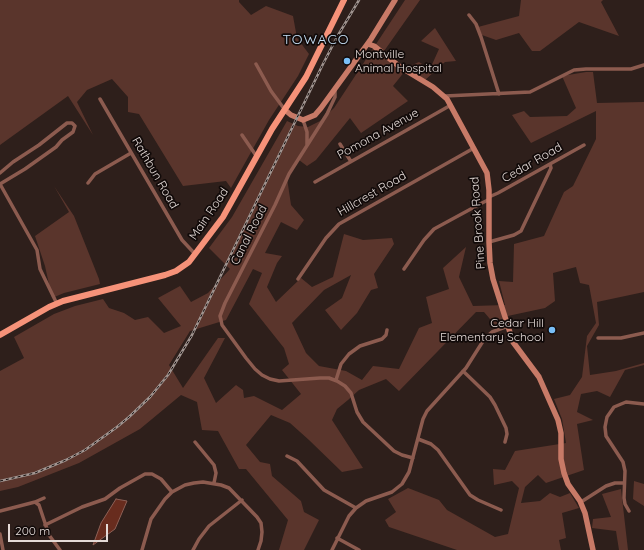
<!DOCTYPE html>
<html>
<head>
<meta charset="utf-8">
<style>
	body { margin:0 }
	#map { position:relative; width:644px; height:550px; overflow:hidden; background:#2e1f1b; font-family:Quicksand,sans-serif }
	canvas { display:block }
	.scale { position:absolute; left:8px; top:524px; width:100px; height:18px; box-sizing:border-box; border:2px solid #e4dad7; border-top:0; padding-left:5px; font-size:12px; line-height:14px; white-space:nowrap; color:#e4dad7; -webkit-text-stroke:3px #110a09; paint-order:stroke }
</style>
</head>
<body>
<div id="map">
<canvas width="644" height="550"></canvas>
<div class="scale">200 m</div>
</div>
<script>
const c = document.querySelector('canvas').getContext('2d');
c.lineJoin = 'round';
function fillPath(path, color) {
  c.fillStyle = color;
  c.fill(path, 'evenodd');
}
function poly(rows) {
  const path = new Path2D();
  for (const r of rows) {
    path.moveTo(r[0], r[1]);
    for (let i = 2; i < r.length; i += 2) path.lineTo(r[i], r[i + 1]);
  }
  return path;
}
function stroke(path, color, width, dash) {
  c.strokeStyle = color;
  c.lineWidth = width;
  c.lineCap = dash ? 'butt' : 'round';
  c.setLineDash(dash || []);
  c.stroke(path);
}
function write(font, color, halo, rows, align = 'center') {
  c.font = font + ' Quicksand,sans-serif';
  c.lineWidth = 3.5;
  c.setLineDash([]);
  c.textBaseline = 'middle';
  c.strokeStyle = halo;
  c.fillStyle = color;
  for (const [text, x, y, turn = 0] of rows) {
    c.save();
    c.translate(x, y);
    c.rotate((+turn || 0) * Math.PI / 180);
    c.textAlign = isNaN(turn) ? turn : align;
    if (halo) c.strokeText(text, 0, 0);
    c.fillText(text, 0, 0);
    c.restore();
  }
}
fillPath(poly([
	[0,0,239,0,239,2,251,15,266,6,293,16,297,38,309,54,298,76,269,120,231,188,226,181,183,186,139,114,128,112,128,97,112,79,87,90,77,102,93,135,68,96,0,145],
	[405,0,420,0,382,54,403,69,419,62,430,69,439,49,421,41,435,28,456,61,445,62,424,81,405,71,393,86,408,101,361,133,350,118,316,160,307,166,299,160,287,178,291,205,304,220,297,230,281,222,265,253,282,256,277,263,267,287,276,302,301,278,312,287,333,277,344,234,363,240,392,238,394,244,374,274,378,288,371,290,357,313,341,330,325,310,342,298,351,275,324,290,292,323,306,353,319,366,346,371,362,380,373,366,399,369,419,328,432,323,426,297,449,289,443,268,466,247,459,277,473,306,505,305,499,281,513,282,514,244,544,236,564,192,573,186,596,139,596,111,531,143,512,115,524,111,530,117,567,116,576,108,562,76,586,72,593,72,597,103,644,102,644,292,597,302,599,325,587,346,590,375,616,371,644,363,644,365,625,370,610,397,597,391,581,394,577,412,593,420,577,424,584,470,546,483,538,475,525,487,521,503,540,501,550,493,560,497,570,493,579,508,562,513,566,538,559,540,561,550,457,550,389,527,385,520,396,512,388,499,408,488,439,500,447,510,495,537,508,534,519,488,512,481,494,485,493,469,505,470,515,451,566,443,562,419,554,399,570,395,582,377,587,336,596,323,589,285,580,283,576,267,553,273,555,301,545,308,503,317,502,323,495,325,484,312,476,312,399,391,386,379,359,390,348,400,337,409,332,420,363,468,342,472,309,440,290,423,271,415,246,445,260,462,270,464,272,476,301,501,304,512,319,520,304,550,279,550,288,520,246,469,239,469,218,431,202,430,197,402,181,395,140,429,79,463,18,487,0,491,0,371,24,358,14,337,54,314,75,306,103,299,109,308,124,313,135,320,148,317,164,333,181,326,158,298,180,286,191,302,208,293,230,269,209,248,232,217,287,121,298,126,308,127,320,121,334,108],
	[253,269,262,273,249,304,284,348,289,364,282,370,301,394,282,410,254,396,244,398,243,390,236,385,216,403,204,378,225,338,218,338,183,388,169,365,190,331,226,320],
	[521,0,603,0,601,2,619,36,579,22,540,51,532,51,519,33,496,40,482,35,478,27,519,16],
	[54,186,74,216,99,279,100,284,64,293,52,298,45,266,35,236,69,212],
	[634,481,644,484,644,506,633,499],
	[621,489,628,550,619,550,616,531,592,528,593,519,611,517,602,494]
]), '#5a352c');
const water = poly([
	[116,499,127,501,115,529,93,545,101,523,116,499]
]);
fillPath(water, '#682c1e');
stroke(water, '#8d6056', 1);
stroke(poly([
	[469,15,476,24,481,37,499,94],
	[256,64,271,91,285,110],
	[335,90,335,97,327,114,289,174,275,205,225,303,220,316,221,320,222,325,246,358,255,369,262,375,270,379,279,381,320,378,329,378,337,381,345,386,351,393,357,412,363,422,394,451,402,455,413,458],
	[445,96,530,92,574,70,586,69,631,69,644,65],
	[100,99,182,240,195,254],
	[303,120,307,132,307,145],
	[242,135,257,157],
	[340,144,350,160],
	[0,173,13,162,39,145,67,123,72,123,75,126,73,132,62,140,56,147,25,169,0,184],
	[315,182,451,105],
	[88,183,95,174,131,153],
	[0,184,37,250,40,269,57,304],
	[489,197,498,193,584,145],
	[489,242,514,235,521,231,551,168,550,164],
	[404,269,424,240,434,229,480,204,488,200],
	[298,279,326,238,339,224,474,148],
	[598,338,621,338,644,333],
	[463,371,490,397,495,405,506,428,507,434,505,442],
	[336,380,341,364,349,354,360,346,382,339,386,335,387,330],
	[418,439,431,444,438,450,470,495,478,500,501,510],
	[195,442,214,465,216,473,214,483],
	[287,456,297,461,324,490,356,508],
	[35,502,39,505,49,535,60,550],
	[581,502,606,486,615,483,624,483],
	[0,511,35,502,44,498],
	[629,511,625,504,624,498,625,471,623,462,606,436,605,427,607,417,614,407,626,402,644,404],
	[45,525,82,507,105,499,120,488,145,474,152,474,161,479,172,492],
	[0,534,3,550],
	[337,538,359,550],
	[142,550,151,519,165,499,172,492,185,485,194,483,203,482,221,485,229,488,257,517,261,523,262,532,261,541,258,550],
	[193,550,199,539,209,526,242,500],
	[332,550,349,516,356,508,366,501,392,492,402,484,409,472,423,419,427,411,466,368,485,338,492,332,508,326]
]), '#8c5b4f', 3.5);
stroke(poly([
	[368,44,374,46,400,67,433,87,447,99,487,173,489,190,489,242,490,263,493,279,513,342,539,377,558,420,561,433,561,459,564,473,568,484,580,501,585,513,593,550],
	[285,110,291,115,303,120,315,115,321,108,371,39,395,0]
]), '#c87a67', 5.5);
stroke(poly([
	[0,335,49,307,63,301,165,275,176,271,189,262,223,217,272,129,306,77,344,0]
]), '#f69279', 6);
const rail = poly([
	[0,481,35,473,66,460,85,450,117,427,129,417,150,397,168,375,192,335,323,64,337,37,359,0]
]);
stroke(rail, '#a19591', 2.5);
stroke(rail, '#110a09', 1, [3]);
for (const [x, y, r, color] of [
	[347,61,4,"#79bff8"],
	[552,330,4,"#79bff8"]
]) {
  const dot = new Path2D();
  dot.arc(x, y, r, 0, 2 * Math.PI);
  c.fillStyle = color;
  c.fill(dot);
  stroke(dot, '#110a09', 1.5);
}
write('12px', '#e4dad7', '#110a09', [
	["Montville",355,54],
	["Animal Hospital",355,68],
	["Cedar Hill",544,323,"right"],
	["Elementary School",544,337,"right"]
], 'left');
write('12px', '#e4dad7', '#110a09', [
	["Pomona Avenue",378,134,-29],
	["Cedar Road",532,163,-30],
	["Rathbun Road",155,173,60],
	["Hillcrest Road",372,194,-30],
	["Main Road",209,214,-56],
	["Pine Brook Road",478,223,-94],
	["Canal Road",249,235,-63]
]);
c.letterSpacing = '1px';
write('14px', '#c7e0f6', '#110a09', [
	["TOWACO",316,40]
]);
c.letterSpacing = '0px';
</script>
</body>
</html>
